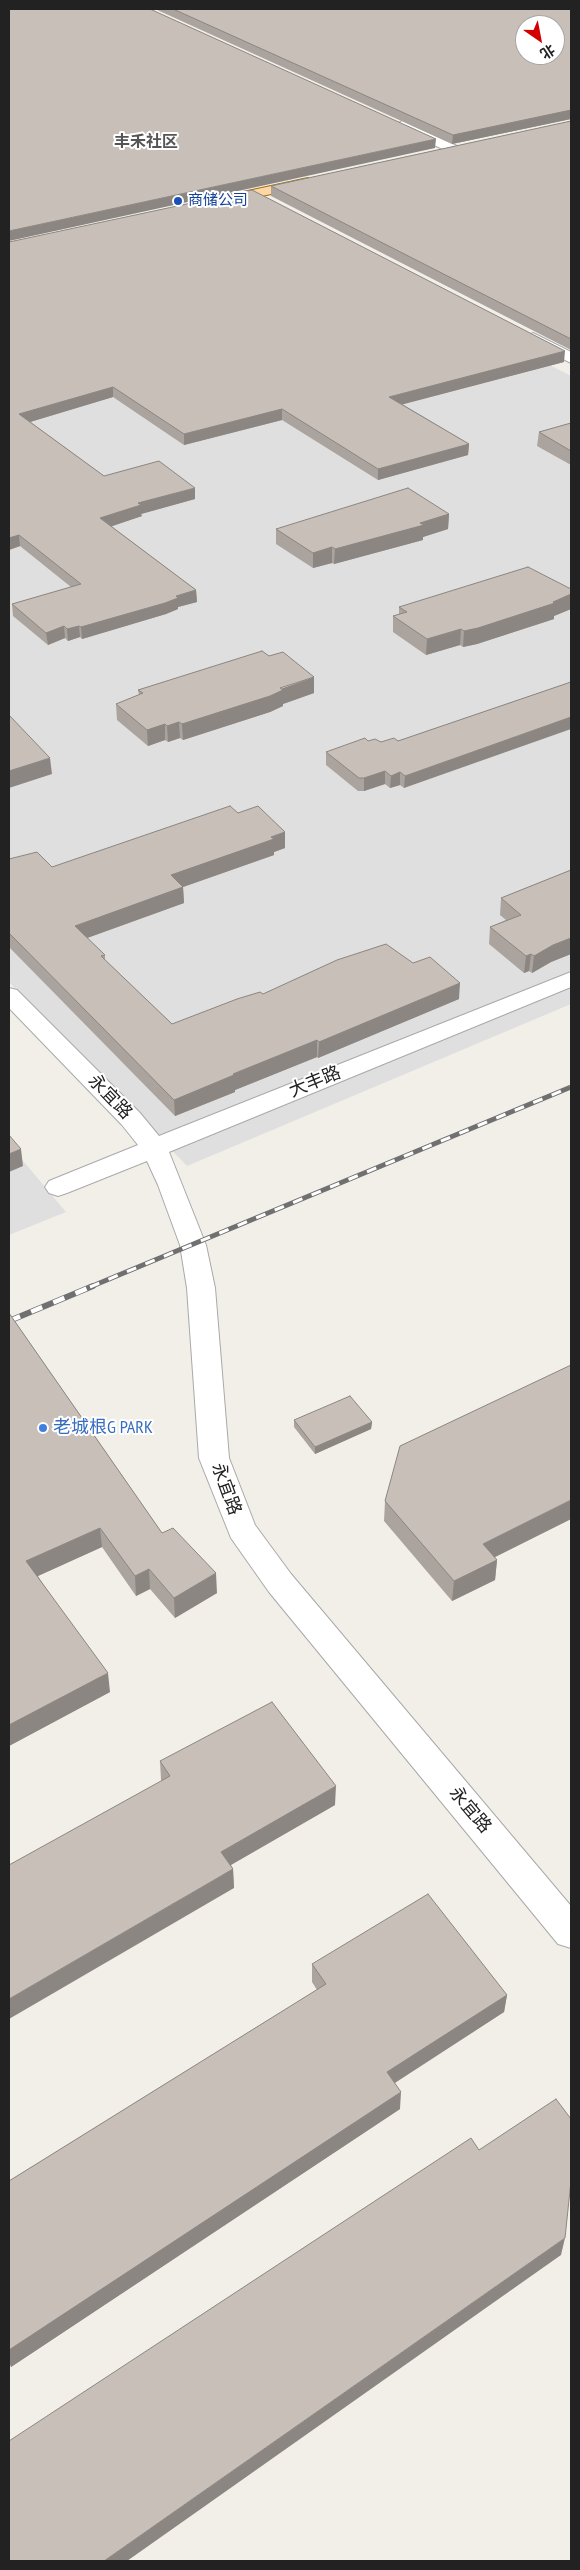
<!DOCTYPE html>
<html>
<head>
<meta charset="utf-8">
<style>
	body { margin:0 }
	#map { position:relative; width:580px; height:2570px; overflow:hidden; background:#f2efe9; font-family:"PT Sans Narrow","Noto Sans SC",sans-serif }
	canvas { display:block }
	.frame { position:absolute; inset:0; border:10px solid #222; pointer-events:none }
	.north { position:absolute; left:515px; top:15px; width:50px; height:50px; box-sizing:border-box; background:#fff; border:1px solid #a7a7a7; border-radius:50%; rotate:147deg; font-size:14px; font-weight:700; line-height:20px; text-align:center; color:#222 }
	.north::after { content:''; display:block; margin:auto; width:18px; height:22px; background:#d40000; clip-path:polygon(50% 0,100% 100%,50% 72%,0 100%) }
</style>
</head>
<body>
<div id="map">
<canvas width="580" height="2570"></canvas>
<div class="frame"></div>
<div class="north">北</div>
</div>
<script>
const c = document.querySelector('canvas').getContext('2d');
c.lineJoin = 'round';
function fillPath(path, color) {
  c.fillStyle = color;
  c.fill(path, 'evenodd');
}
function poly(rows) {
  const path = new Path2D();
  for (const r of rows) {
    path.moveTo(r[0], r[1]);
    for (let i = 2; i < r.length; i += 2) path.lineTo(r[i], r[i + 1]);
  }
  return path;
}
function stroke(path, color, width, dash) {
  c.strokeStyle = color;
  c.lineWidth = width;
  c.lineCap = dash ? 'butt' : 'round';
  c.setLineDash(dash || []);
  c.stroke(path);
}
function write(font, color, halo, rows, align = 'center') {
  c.font = font + ' "PT Sans Narrow","Noto Sans SC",sans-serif';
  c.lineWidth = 4;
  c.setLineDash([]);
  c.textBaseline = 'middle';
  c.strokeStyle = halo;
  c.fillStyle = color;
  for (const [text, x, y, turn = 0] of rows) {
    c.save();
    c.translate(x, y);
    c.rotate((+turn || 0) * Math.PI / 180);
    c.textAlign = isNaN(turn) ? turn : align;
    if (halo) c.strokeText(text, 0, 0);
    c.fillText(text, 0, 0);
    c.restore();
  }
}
fillPath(poly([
	[385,280,571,376,571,1004,187,1166,9,982,9,373],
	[9,1144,66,1212,9,1235]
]), '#e0dfdf');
const minor = poly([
	[402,121,459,147,461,150,459,153,451,153,398,128,396,125,402,121],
	[533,333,571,352,571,363,528,341,525,338,533,333],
	[571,972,571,987,169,1152,206,1245,215,1288,229,1458,255,1525,291,1574,571,1906,571,1948,558,1944,269,1592,231,1538,199,1458,187,1288,180,1245,158,1185,147,1161,67,1193,58,1196,49,1193,45,1187,49,1181,138,1145,122,1125,9,1008,9,988,17,990,140,1113,159,1136,571,972]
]);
const major = poly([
	[308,178,314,182,313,185,220,205,213,201,220,197,308,178]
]);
stroke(minor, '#a9a9a9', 2);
stroke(major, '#a06b00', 2);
fillPath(minor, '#fff');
fillPath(major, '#fcd6a4');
const railFar1 = poly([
	[90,1287,571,1087]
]);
const rail = poly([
	[9,1321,93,1286]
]);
stroke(railFar1, '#707070', 5);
stroke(rail, '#707070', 6);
stroke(railFar1, '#fff', 3, [10]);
stroke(rail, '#fff', 4.5, [12]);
fillPath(poly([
	[155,9,571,9,571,119,452,144],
	[571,121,571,350,271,196,271,186],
	[9,242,564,362,402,404,469,444,468,455,378,480,282,420,184,445,113,397,30,422,104,476,195,499,141,514,142,516,111,526,196,590,197,602,178,607,178,609,166,614,82,639,80,637,68,641,65,638,48,645,13,616,12,604,71,587,20,546,9,550],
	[571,423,571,465,537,446,539,432],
	[449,514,448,529,423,537,423,540,334,564,332,563,313,568,276,544,276,529],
	[571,589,571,609,554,616,554,619,477,644,463,647,460,645,426,655,393,632,393,616,399,614,399,607],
	[571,682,404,788,400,785,390,788,385,784,364,791,358,791,326,765,326,752,368,741,381,742,398,741],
	[138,690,314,693,283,704,283,706,270,712,183,740,180,738,168,742,165,740,148,746,117,720,116,704,139,695],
	[238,813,285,832,285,848,274,852,274,855,183,887,184,903,87,938,105,955,105,960,172,1024,263,994,459,999,318,1058,317,1057,235,1090,235,1092,175,1116,9,947,9,858,52,867],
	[571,870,571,954,551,962,532,973,529,971,524,973,489,944,490,927,506,920,500,915,501,898],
	[9,1313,162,1533,217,1593,175,1618,150,1589,136,1596,102,1547,38,1576,110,1692,9,1746],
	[294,1420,372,1422,371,1429,315,1454,294,1427],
	[385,1501,571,1519,495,1557,497,1560,495,1580,452,1601,384,1521],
	[160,1761,335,1805,231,1865,233,1869,234,1888,161,1780],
	[312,1964,507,1995,504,2012,395,2083,400,2109,11,2367,9,2363,9,2181,317,1990,312,1982]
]), '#aba49e');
fillPath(poly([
	[571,110,571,119,452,144,453,135],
	[436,139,435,148,9,241,9,231],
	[565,351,564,362,389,408,389,397],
	[113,387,113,397,20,425,19,414],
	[282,409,282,420,184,445,184,434],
	[469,444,468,455,378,480,378,469],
	[195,488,195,499,141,514,142,516,101,530,100,518,138,503],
	[449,514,448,529,423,537,423,540,334,564,335,549],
	[19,535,20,546,9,550,9,538],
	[332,547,332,563,313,568,313,553],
	[196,590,197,602,178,607,178,609,166,614,82,639,81,627],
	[571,594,571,609,554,616,554,619,477,644,463,647,464,631,553,602],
	[64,626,65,638,48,645,46,633],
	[79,626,80,637,68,641,67,629],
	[461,629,460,645,426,655,427,639],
	[314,677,314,693,283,704,283,706,270,712,183,740,182,724],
	[571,717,571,729,404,788,405,776],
	[179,722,180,738,168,742,167,726],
	[165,724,165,740,148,746,147,730],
	[50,758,52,774,9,788,9,771],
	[385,771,385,784,364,791,364,778],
	[400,772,400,785,390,788,391,776],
	[285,832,285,848,274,852,274,855,183,887,184,903,76,942,75,926,171,875],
	[571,938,571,954,551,962,532,973,534,956,553,945],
	[531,954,529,971,524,973,526,956],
	[460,983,459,999,318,1058,319,1042],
	[317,1040,317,1057,235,1090,235,1092,175,1116,174,1100,233,1074],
	[21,1149,23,1166,9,1172,9,1154],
	[372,1422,371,1429,315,1454,315,1447],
	[571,1500,571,1519,481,1564,483,1544],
	[100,1528,102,1547,29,1580,26,1561],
	[497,1560,495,1580,452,1601,454,1581],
	[149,1569,150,1589,136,1596,135,1576],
	[216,1573,217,1593,175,1618,174,1598],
	[108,1673,110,1692,9,1746,9,1725],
	[336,1786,335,1805,222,1870,221,1852],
	[233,1869,234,1888,9,2019,9,1999],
	[507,1995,504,2012,385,2089,387,2072],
	[401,2092,400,2109,11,2367,9,2359,9,2350],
	[565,2238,561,2255,127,2561,104,2561]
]), '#8b8681');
const building = poly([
	[9,9,150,9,436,139,9,231,9,9],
	[173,9,571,9,571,110,453,135,173,9],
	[525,25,555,25,555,55,525,55,525,25],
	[571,121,571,339,271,186,571,121],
	[252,190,565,351,389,397,469,444,378,469,282,409,184,434,113,387,19,414,104,476,159,461,195,488,138,503,141,505,100,518,196,590,176,596,178,598,165,603,81,627,79,626,67,629,64,626,46,633,12,604,81,584,19,535,9,538,9,242,252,190],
	[571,423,571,451,539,432,571,423],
	[408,488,449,514,420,523,424,525,335,549,332,547,313,553,276,529,408,488],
	[528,567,571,589,571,594,553,602,555,603,478,628,464,631,461,629,427,639,393,616,407,612,399,607,528,567],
	[262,651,269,656,283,652,314,677,280,688,283,690,270,696,182,724,179,722,167,726,165,724,147,730,116,704,143,693,138,690,262,651],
	[571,682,571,717,405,776,400,772,391,776,385,771,364,778,359,778,326,752,365,738,368,741,375,739,381,742,394,738,398,741,571,682],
	[9,715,50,758,9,771,9,715],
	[230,806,238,813,258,806,285,832,271,837,274,839,171,875,183,887,75,926,105,955,101,956,172,1024,237,999,260,992,263,994,337,960,386,944,413,963,430,957,460,983,319,1042,317,1040,233,1074,234,1075,174,1100,9,933,9,858,9,859,37,852,52,867,230,806],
	[571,870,571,938,553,945,534,956,531,954,526,956,490,927,521,915,501,898,571,870],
	[9,1135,21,1149,9,1154,9,1135],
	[9,1313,162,1533,173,1528,216,1573,174,1598,149,1569,135,1576,100,1528,26,1561,108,1673,9,1725,9,1313],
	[571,1365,571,1500,483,1544,497,1560,454,1581,385,1501,400,1446,571,1365],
	[350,1396,372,1422,315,1447,294,1420,350,1396],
	[272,1702,336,1786,221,1852,233,1869,9,1999,9,1865,170,1776,160,1761,272,1702],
	[428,1894,507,1995,387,2072,401,2092,9,2350,9,2181,326,1984,312,1964,428,1894],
	[556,2099,571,2119,571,2181,565,2238,104,2561,9,2561,9,2441,471,2138,479,2150,556,2099]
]);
fillPath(building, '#c7bfb8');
stroke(building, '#8b8681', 1);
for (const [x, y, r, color] of [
	[178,201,5,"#1a4fb4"],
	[43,1428,5,"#3f7fe0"]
]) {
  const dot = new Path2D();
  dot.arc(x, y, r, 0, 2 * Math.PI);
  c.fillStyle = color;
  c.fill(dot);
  stroke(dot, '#fff', 2);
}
write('15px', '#164399', '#fff', [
	["商储公司",188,201]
], 'left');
write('bold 16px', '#555', '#fff', [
	["丰禾社区",146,142]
]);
write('18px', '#222', '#fff', [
	["大丰路",315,1082,-22],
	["永宜路",110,1097,46],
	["永宜路",226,1489,70],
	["永宜路",470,1810,50]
]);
write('18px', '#366cbe', '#fff', [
	["老城根G PARK",53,1428]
], 'left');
</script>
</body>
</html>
